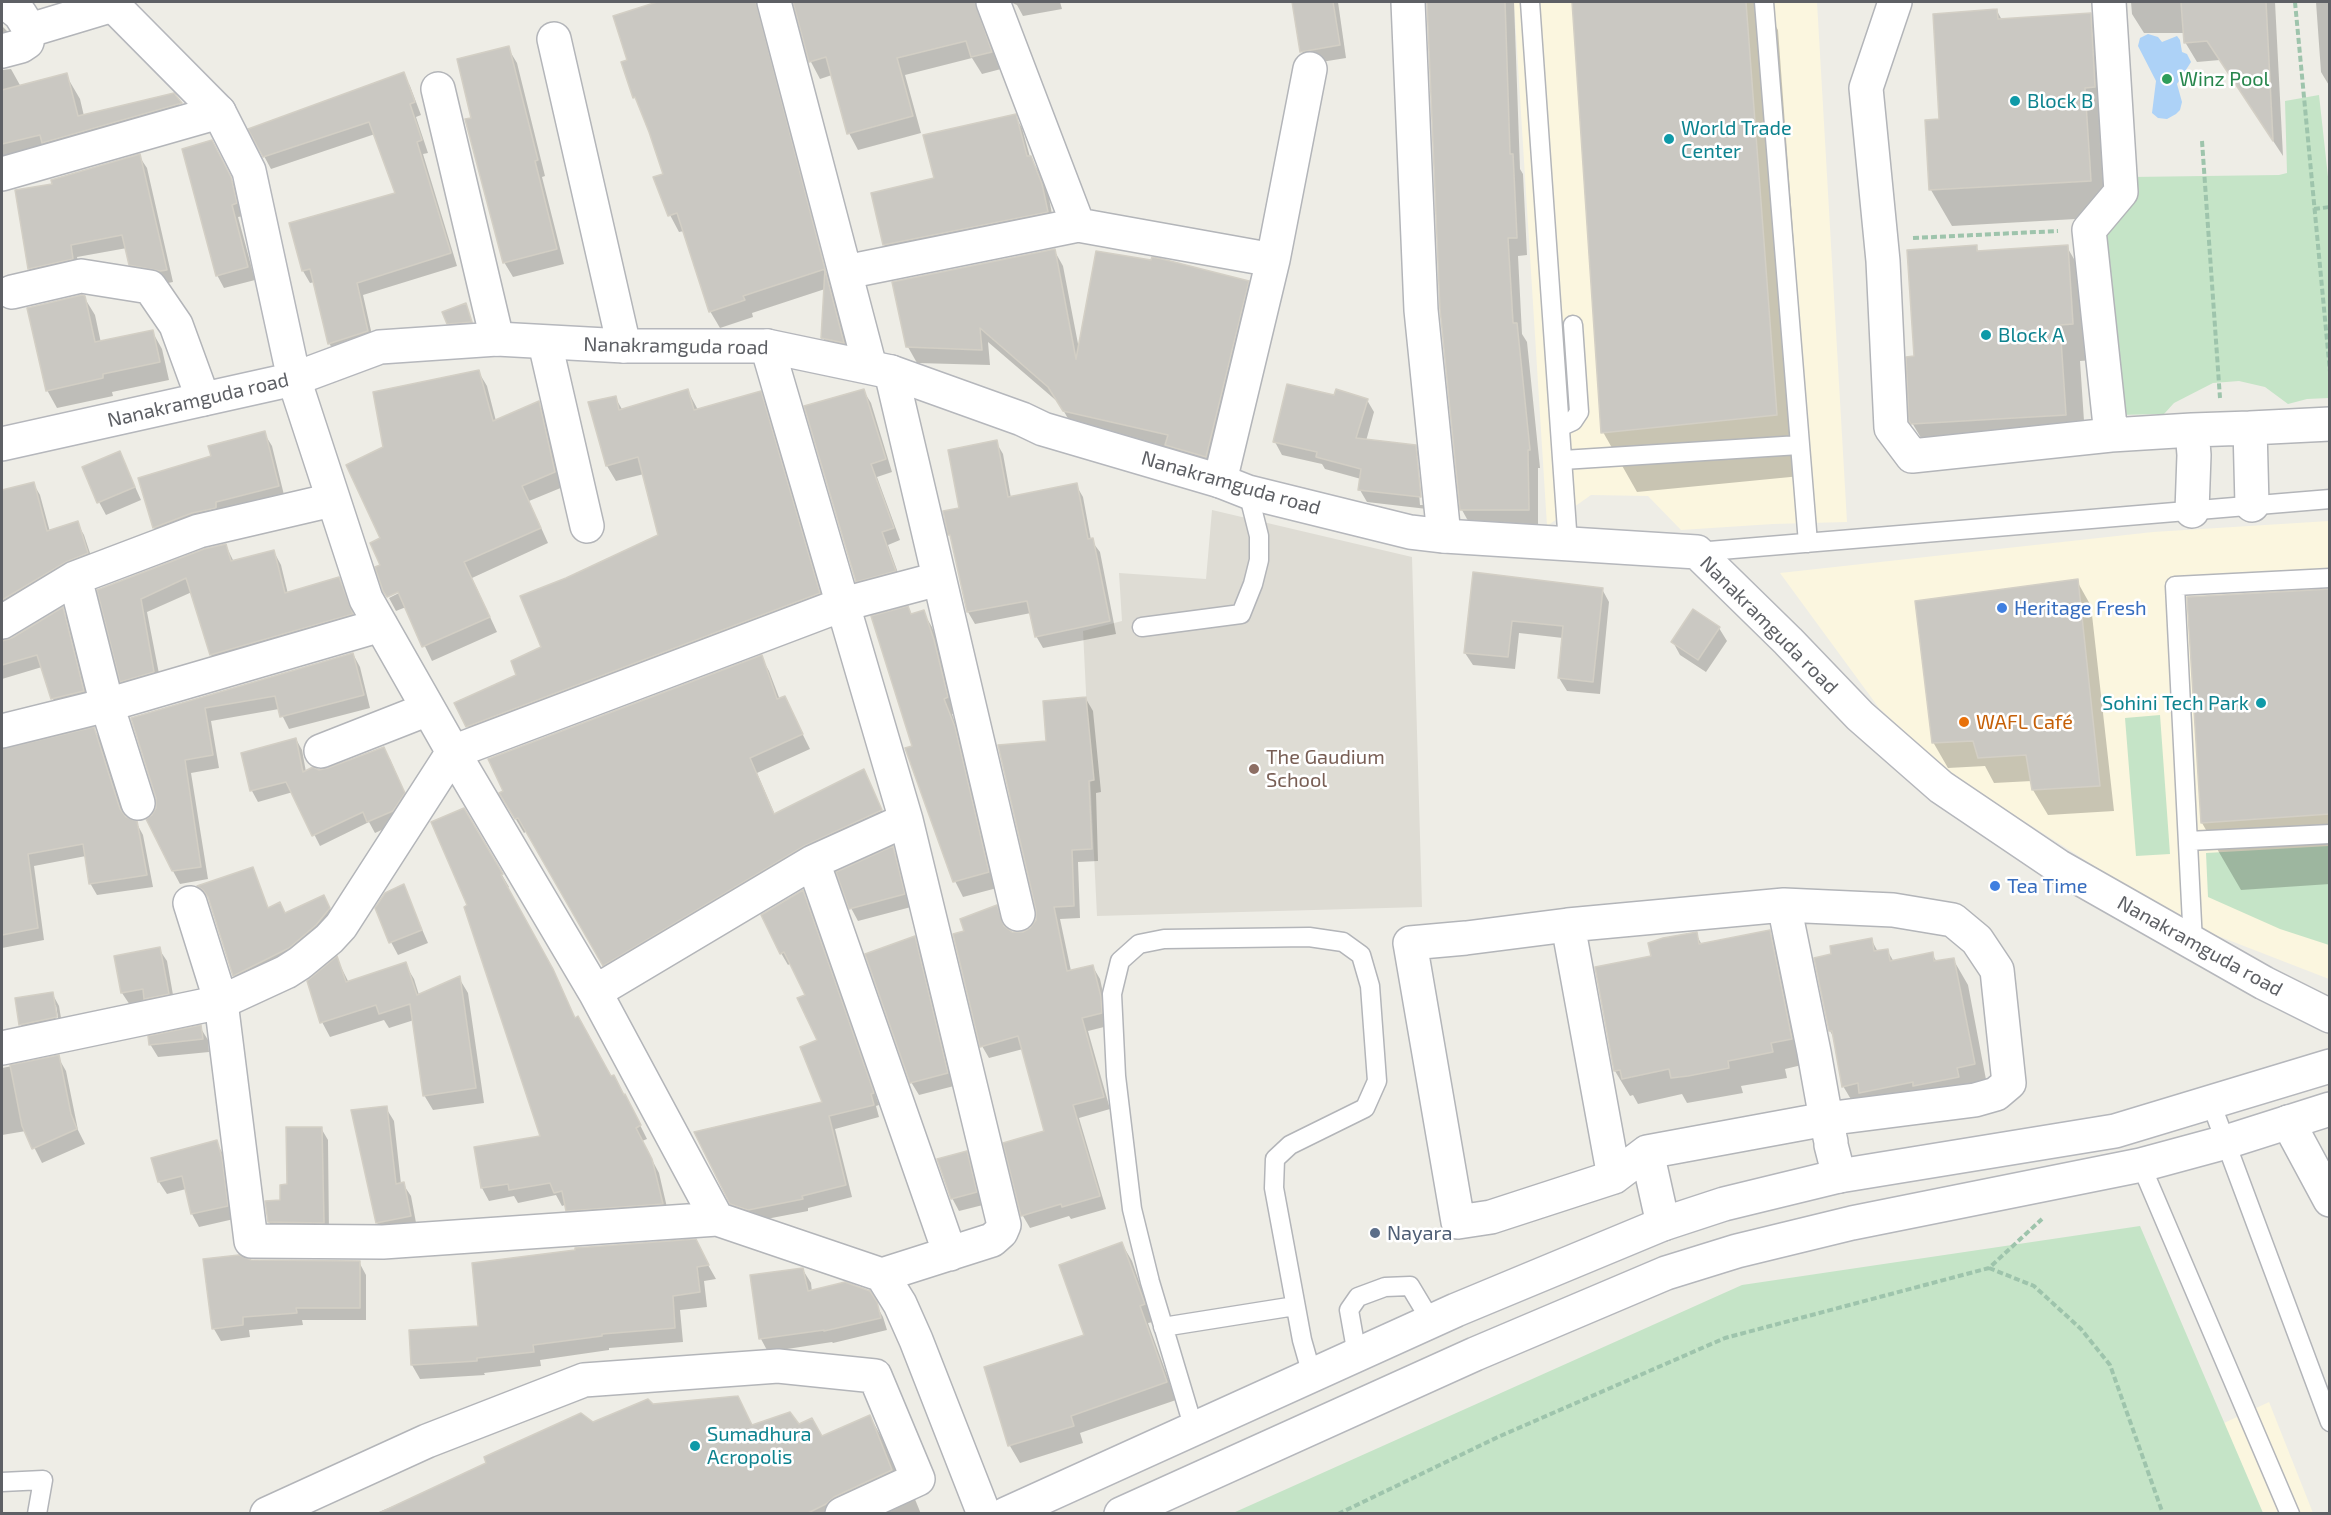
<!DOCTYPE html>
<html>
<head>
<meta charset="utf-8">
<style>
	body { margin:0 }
	#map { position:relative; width:2331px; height:1515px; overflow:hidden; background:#eeede6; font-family:"Exo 2",sans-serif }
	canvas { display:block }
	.frame { position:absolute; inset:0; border:3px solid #5e6065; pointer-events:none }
</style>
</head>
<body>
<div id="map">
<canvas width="2331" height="1515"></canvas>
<div class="frame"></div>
</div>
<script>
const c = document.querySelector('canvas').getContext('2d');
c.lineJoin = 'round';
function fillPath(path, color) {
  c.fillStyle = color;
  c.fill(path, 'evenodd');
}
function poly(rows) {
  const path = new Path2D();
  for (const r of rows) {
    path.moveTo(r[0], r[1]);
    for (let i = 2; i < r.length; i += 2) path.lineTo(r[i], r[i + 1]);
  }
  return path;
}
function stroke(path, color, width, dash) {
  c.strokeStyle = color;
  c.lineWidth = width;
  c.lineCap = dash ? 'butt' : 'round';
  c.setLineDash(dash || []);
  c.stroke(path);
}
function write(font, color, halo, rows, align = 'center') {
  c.font = font + ' "Exo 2",sans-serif';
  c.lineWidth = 5;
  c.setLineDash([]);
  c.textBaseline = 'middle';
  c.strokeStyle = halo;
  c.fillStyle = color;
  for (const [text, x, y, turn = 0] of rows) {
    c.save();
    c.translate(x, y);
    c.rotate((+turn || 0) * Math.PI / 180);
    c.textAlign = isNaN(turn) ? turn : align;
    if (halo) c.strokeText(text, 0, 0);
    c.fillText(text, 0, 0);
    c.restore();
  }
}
fillPath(poly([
	[1514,2,1817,2,1847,522,1773,524,1681,530,1648,496,1591,495,1547,526],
	[2329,521,2329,979,2182,922,1955,777,1879,708,1780,573,2153,532],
	[2269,1402,2313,1513,2263,1513,2224,1423]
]), '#fbf6df');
fillPath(poly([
	[1212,510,1412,557,1422,907,1097,916,1083,631,1122,621,1119,573,1206,579]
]), '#dedcd4');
fillPath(poly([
	[2319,95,2330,195,2329,398,2307,399,2288,404,2265,387,2239,381,2213,383,2174,403,2164,414,2118,415,2098,232,2131,177,2279,175,2287,173,2285,101],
	[2160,715,2170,854,2136,856,2125,718],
	[2329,846,2329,945,2280,929,2208,897,2206,853],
	[2140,1226,2263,1513,1233,1513,1742,1285]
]), '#c5e4c7');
fillPath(poly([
	[2148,34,2158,37,2162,42,2177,36,2180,40,2182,52,2187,54,2191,62,2177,84,2182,102,2180,110,2176,114,2167,119,2158,118,2152,113,2156,81,2138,46,2140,38]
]), '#add2f7');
fillPath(poly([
	[662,2,753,2,824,271,828,275,756,2,778,2,853,359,833,355,823,338,825,289,752,313,753,317,720,328,710,311,684,231,679,232,670,215,665,175,642,110,635,97,623,63,628,61,615,17],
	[791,2,996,2,984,16,984,27,1001,69,982,74,972,58,905,75,921,133,858,150,849,133,832,75,820,79,811,62,795,4],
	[1010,2,1060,2,1062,9,1023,16,1017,5],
	[1294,2,1338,2,1346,58,1309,64,1302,51],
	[1425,2,1514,2,1520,169,1523,174,1527,255,1518,256,1522,334,1527,342,1540,468,1538,468,1538,528,1472,528,1462,510,1428,4],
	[1574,2,1761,2,1778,30,1811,475,1637,492,1603,432],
	[1936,2,1975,2,1937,3],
	[2131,2,2275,2,2283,156,2220,60,2197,62,2185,42,2185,33,2144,33,2132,14],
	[2316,2,2330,2,2330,87,2321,72],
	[1997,11,2002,20,2090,15,2111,51,2111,217,1952,226,1931,190,1927,122,1941,121],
	[2,26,7,31,20,54,2,62],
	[508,48,517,63,545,176,542,177,564,264,513,277,504,262,473,119],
	[11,69,21,87,66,75,80,99,84,116,173,95,194,127,2,178,2,70],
	[403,74,410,86,421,115,416,117,428,153,423,154,457,266,363,295,374,344,336,355,329,343,315,282,310,283,303,271,291,225,397,194,375,134,271,169,264,156],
	[1015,116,1022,128,1030,157,1038,170,1049,198,1054,225,892,257,884,245,873,194,936,179],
	[219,154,238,192,243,216,238,217,255,280,224,288,217,275],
	[139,156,147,168,173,282,168,283,138,277,131,264,127,248,77,257,80,271,36,281,29,269,54,185],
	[1976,246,1979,253,2067,247,2088,283,2093,360,2080,361,2086,451,1934,460,1911,421,1915,358],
	[1054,250,1063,266,1079,349,1248,282,1257,298,1215,472,1176,461,1169,448,1073,427,1059,403,988,342,990,365,917,363,908,347],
	[84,297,95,315,101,343,152,331,162,349,169,380,112,392,113,396,57,408,47,390],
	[466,304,474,327,451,329,448,323],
	[478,371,487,386,496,421,538,402,547,417,563,487,529,501,548,543,472,578,497,632,432,661,406,607,396,611,389,598,405,590,382,566,384,448],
	[863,390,871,403,892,472,877,477,900,540,888,545,902,584,864,594,857,581],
	[688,391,698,410,760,393,769,409,828,609,476,742,467,726,518,676,543,647,567,579,660,536,644,474,616,481,607,466,590,403,615,397,623,411],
	[1367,400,1374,412,1366,441,1415,446,1422,459,1427,509,1367,502,1360,490,1361,479,1325,469,1322,464,1282,455,1275,442],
	[1416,456,1419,456,1423,505,1420,505],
	[264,433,272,446,285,499,162,540,154,528,140,479,212,457],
	[996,442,1003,454,1011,498,1076,485,1083,497,1091,540,1100,552,1116,634,1043,648,1036,636,1031,613,975,624,968,612,960,509],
	[120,453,141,500,106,515,99,502],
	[33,483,40,495,50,532,77,523,84,535,94,565,2,616,2,490,2,491],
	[226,546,234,562,274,552,281,565,288,594,338,579,345,590,342,590,354,621,218,667,211,655,192,592,147,612,161,684,129,694,122,681,99,591],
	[1474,573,1602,589,1609,602,1600,694,1567,691,1559,678,1563,638,1519,633,1515,669,1473,665,1465,653],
	[2077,581,2091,606,2114,811,2048,815,2033,790,2032,781,1994,783,1985,766,1948,768,1933,742],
	[2330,591,2330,884,2241,890,2202,823],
	[908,608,912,615,923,612,932,627,943,657,956,713,952,714,963,744,997,888,963,897,955,881,914,747],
	[62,609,69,621,90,703,60,711,53,699,42,667,2,679,2,642,12,639],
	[1694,611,1719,628,1727,641,1706,672,1680,655,1673,642],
	[353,654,360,667,370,708,289,729,279,709,211,721,219,768,191,773,208,879,180,884,173,871,153,816,158,808,157,798,133,719],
	[761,657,769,671,780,700,784,697,810,749,757,773,775,815,863,771,889,825,612,979,527,831,524,833,501,794],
	[1086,699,1093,711,1101,792,1096,793,1098,861,1078,862,1080,918,1060,919,1071,971,1093,967,1100,979,1107,1011,1108,1026,1088,1031,1110,1109,1079,1118,1106,1209,1071,1219,1069,1216,1030,1228,1023,1216,1005,1144,1046,1132,1023,1049,989,1058,982,1046,966,932,996,907,1007,930,1012,933,1023,934,1031,929,1037,920,1048,742],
	[94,729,101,741,125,819,136,822,143,835,153,887,97,895,90,883,86,856,34,866,44,940,2,948,2,791,6,790,2,765,2,751],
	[296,739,302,750,306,772,390,759,410,805,399,822,375,833,369,822,320,846,293,792,258,802,252,791,242,754],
	[464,810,509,887,507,888,576,1020,632,1109,647,1139,642,1141,659,1173,669,1216,575,1223,567,1204,562,1206,556,1195,518,1203,514,1196,489,1201,482,1188,542,1137,469,906],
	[892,848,900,861,911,907,858,921,851,908],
	[252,869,269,910,285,914,328,904,334,917,320,933,238,983,234,975,209,897,203,894,199,887],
	[403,886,428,943,398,955,391,942],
	[802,892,809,904,879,1105,876,1106,879,1117,835,1129,852,1197,808,1208,808,1211,756,1221,739,1215,731,1203,824,1103,819,1041,807,996,791,963,788,965,781,953],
	[1769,931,1784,957,1806,1064,1785,1069,1787,1078,1741,1086,1743,1093,1687,1103,1682,1094,1638,1104,1633,1095,1630,1096,1615,1071,1652,958,1696,934,1702,945],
	[914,938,921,950,954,1086,919,1095,911,1082],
	[1871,939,1878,952,1887,950,1894,962,1932,954,1937,962,1953,959,1968,985,1988,1090,1858,1111,1843,1086,1834,1038,1830,1031,1833,955],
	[159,949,167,961,175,1006,130,1005,122,993],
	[337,959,349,983,405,964,414,979,419,995,459,978,468,993,484,1103,433,1110,424,1095,414,1020,389,1028,384,1020,330,1037,322,1022],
	[52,993,59,1006,63,1030,28,1037,21,1025,17,999],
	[53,1005,56,1005,59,1024,57,1025],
	[200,1027,208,1040,209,1052,158,1057,150,1044],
	[58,1057,66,1071,78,1130,85,1144,42,1163,26,1131,2,1135,2,1068],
	[386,1108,394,1121,401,1184,403,1184,411,1196,417,1228,384,1235,377,1223],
	[321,1128,328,1140,329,1234,276,1234,269,1222],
	[216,1142,223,1154,228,1172,234,1219,199,1227,192,1214,186,1189,167,1194,159,1182,153,1159],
	[966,1152,973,1165,983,1205,959,1211,952,1198],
	[1122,1244,1132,1261,1153,1322,1148,1323,1176,1400,1080,1433,1083,1443,1020,1463,1010,1446,986,1368,1086,1336],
	[703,1256,716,1279,704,1281,707,1307,680,1310,683,1342,609,1348,609,1350,540,1360,541,1366,484,1373,485,1375,420,1379,412,1365,480,1327],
	[251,1261,359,1262,366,1275,366,1320,302,1320,303,1325,249,1330,250,1337,221,1341,214,1329],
	[803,1270,811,1283,812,1292,869,1292,883,1317,887,1330,833,1343,832,1342,768,1352,761,1339,751,1277],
	[737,1398,753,1426,798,1426,821,1437,870,1417,910,1487,921,1514,374,1514,592,1424,653,1405]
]), '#0003');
const building = poly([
	[657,2,756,2,844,343,821,338,825,269,743,296,745,300,709,312,677,213,668,216,653,177,663,174,649,132,635,97,633,98,621,62,627,60,613,16,657,2],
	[793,2,975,2,992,52,971,57,966,41,897,58,913,116,847,134,826,57,809,62,793,2],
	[1292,2,1333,2,1340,45,1300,52,1292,2],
	[1427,2,1505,2,1510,154,1513,154,1517,238,1508,238,1513,323,1517,323,1530,450,1528,450,1529,510,1460,510,1440,309,1427,2],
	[1572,2,1746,2,1777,415,1601,433,1572,2],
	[2181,2,2266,2,2273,141,2207,41,2184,43,2181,2],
	[1997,9,1998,19,2091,13,2095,87,2085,88,2091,181,1929,190,1925,120,1939,119,1933,14,1997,9],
	[509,46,538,160,535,161,557,249,503,263,465,119,471,118,457,59,509,46],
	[404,72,415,102,410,104,422,140,417,142,451,253,357,283,368,331,328,344,310,269,302,271,289,223,395,193,369,122,263,157,248,129,404,72],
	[67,73,78,116,174,93,182,103,42,143,40,135,2,144,2,90,67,73],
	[1016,114,1027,156,1031,156,1042,184,1048,212,883,245,871,193,934,178,923,135,1016,114],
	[212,140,231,177,237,203,232,205,248,267,216,276,182,149,212,140],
	[140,154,167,270,160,271,129,265,122,235,71,245,73,259,28,269,15,190,52,184,51,180,140,154],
	[1977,245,1977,251,2068,245,2073,324,2060,325,2066,415,1911,424,1909,421,1906,357,1914,356,1907,250,1977,245],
	[1055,249,1076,359,1096,251,1151,260,1152,257,1162,259,1249,281,1206,457,1165,445,1168,435,1063,411,1048,387,980,328,982,350,906,347,892,282,1055,249],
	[82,295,85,296,95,342,153,330,160,362,103,374,103,378,46,391,27,308,82,295],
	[466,303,472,322,447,324,442,312,466,303],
	[479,370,493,421,539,401,555,472,522,486,541,528,464,562,490,617,422,647,398,592,387,597,383,591,375,567,380,565,370,543,380,538,346,465,383,447,373,392,479,370],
	[1287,384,1334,395,1336,389,1368,399,1356,438,1416,445,1421,497,1358,490,1361,469,1316,457,1317,452,1273,442,1287,384],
	[688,389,694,410,761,391,820,593,466,727,454,703,516,675,511,661,541,647,520,596,566,578,658,535,638,457,606,466,588,402,616,396,619,410,688,389],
	[864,389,886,459,871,464,894,528,882,532,896,571,856,582,804,406,864,389],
	[265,431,279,486,216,502,216,508,192,513,153,528,138,478,211,456,208,446,265,431],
	[997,440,1008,497,1077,483,1088,539,1093,538,1110,621,1035,637,1027,601,967,612,950,535,948,535,943,511,959,508,948,450,997,440],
	[120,451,135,487,97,503,82,467,120,451],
	[34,482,47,531,78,521,88,553,66,562,2,600,2,490,34,482],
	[226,544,231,561,274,550,285,593,339,577,353,614,210,655,186,578,141,599,154,672,120,682,97,590,204,549,226,544],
	[1473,572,1603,588,1593,682,1558,678,1563,626,1512,621,1508,657,1464,653,1473,572],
	[2078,579,2100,786,2032,790,2026,755,1978,758,1973,741,1932,743,1915,601,2078,579],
	[2330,589,2330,814,2201,823,2187,597,2330,589],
	[908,606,911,614,924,610,934,640,948,697,944,699,955,727,989,872,953,882,905,748,912,746,871,616,908,606],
	[63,607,84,691,51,699,37,655,2,665,2,641,12,638,63,607],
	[1693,609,1720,627,1698,660,1671,642,1693,609],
	[353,653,364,695,280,717,275,696,205,708,213,755,185,760,201,867,172,871,146,819,152,815,156,808,156,798,131,718,353,653],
	[762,655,777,699,785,696,803,734,750,758,774,814,864,769,882,810,804,846,603,966,518,818,515,819,499,793,503,791,488,759,762,655],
	[1086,697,1094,780,1089,781,1092,849,1072,850,1074,906,1054,907,1067,971,1093,965,1101,997,1102,1013,1082,1018,1104,1097,1073,1105,1100,1196,1062,1207,1061,1204,1021,1216,1003,1143,1044,1131,1018,1036,980,1047,953,934,964,931,960,919,997,905,1004,926,1012,932,1023,932,1030,928,1036,920,1036,910,998,745,1046,741,1043,701,1086,697],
	[94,727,120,809,126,817,137,821,147,875,89,884,83,844,28,854,38,928,2,935,2,749,94,727],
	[296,738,303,772,313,767,319,770,328,768,384,747,405,793,393,811,367,822,363,812,312,836,286,782,250,791,241,753,296,738],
	[464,808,503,874,501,875,553,969,575,1018,578,1016,611,1076,614,1075,624,1095,625,1094,641,1125,636,1128,652,1159,663,1204,566,1211,562,1191,554,1193,550,1183,509,1190,508,1184,481,1188,474,1147,540,1136,464,907,467,905,431,822,464,808],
	[893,846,905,894,849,909,836,872,893,846],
	[253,867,268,908,280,902,285,913,324,895,330,908,316,925,289,948,233,976,208,897,203,890,197,886,253,867],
	[404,884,422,930,389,943,375,908,385,893,404,884],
	[803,890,874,1093,871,1094,874,1105,829,1116,846,1185,802,1196,803,1199,748,1210,730,1204,694,1132,822,1102,800,1047,817,1040,797,998,805,995,784,952,780,954,761,915,803,890],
	[1770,930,1792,1039,1771,1043,1773,1052,1728,1061,1729,1068,1688,1076,1671,1078,1669,1069,1622,1079,1620,1070,1614,1071,1595,967,1651,956,1648,943,1663,938,1697,932,1699,944,1770,930],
	[915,936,948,1073,910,1083,865,954,915,936],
	[1872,938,1874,951,1888,949,1890,961,1933,952,1934,961,1954,958,1975,1064,1957,1068,1959,1077,1913,1086,1913,1082,1859,1093,1858,1083,1842,1087,1832,1031,1829,1031,1814,958,1831,954,1830,946,1872,938],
	[160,947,169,994,144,999,143,989,121,993,114,956,160,947],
	[337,956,346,982,406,962,417,995,460,976,476,1088,423,1096,410,1004,379,1014,376,1005,320,1023,307,981,337,956],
	[53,992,57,1017,19,1025,15,998,53,992],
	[201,1025,203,1039,149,1045,148,1036,201,1025],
	[59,1055,71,1114,77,1129,32,1149,22,1126,10,1065,59,1055],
	[387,1106,396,1184,404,1182,411,1216,376,1223,351,1110,387,1106],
	[286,1127,322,1127,324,1223,268,1222,265,1201,280,1200,280,1185,287,1184,286,1127],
	[217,1140,222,1158,228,1206,191,1214,182,1176,158,1182,151,1158,217,1140],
	[967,1151,977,1192,951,1199,937,1159,967,1151],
	[696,1239,709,1265,697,1267,700,1292,673,1296,675,1328,602,1334,602,1336,533,1345,534,1352,477,1358,477,1361,411,1365,409,1330,478,1326,472,1263,575,1250,575,1248,696,1239],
	[1122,1242,1145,1304,1140,1306,1167,1382,1071,1416,1074,1426,1008,1446,984,1367,1084,1335,1059,1265,1122,1242],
	[239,1255,251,1260,360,1261,360,1308,296,1308,297,1313,243,1317,243,1325,212,1329,203,1259,239,1255],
	[803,1268,808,1291,845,1282,870,1291,877,1302,881,1318,824,1331,824,1330,759,1339,750,1275,803,1268],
	[738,1396,752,1425,790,1412,799,1424,812,1418,822,1436,870,1415,892,1470,834,1497,826,1504,806,1514,377,1514,486,1463,484,1457,581,1413,593,1422,648,1399,653,1404,738,1396]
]);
fillPath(building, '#cac8c2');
stroke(building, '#d3cfc5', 1.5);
const lane = poly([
	[1530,2,1568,544],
	[1764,2,1808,543],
	[1560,427,1573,421,1579,412,1573,325],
	[1563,460,1799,445],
	[1697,552,2330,499],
	[1142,627,1241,614,1253,584,1259,560,1259,536,1248,492],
	[2188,841,2330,834],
	[2193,943,2175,586,2330,578],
	[2211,1103,2330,1422],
	[2141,1165,2290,1514],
	[1163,1327,1295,1306],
	[1357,1355,1349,1310,1358,1297,1385,1287,1410,1286,1431,1321],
	[1194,1429,1150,1282,1132,1209,1116,1076,1112,994,1120,961,1139,944,1164,939,1309,937,1343,942,1361,955,1370,986,1377,1081,1365,1108,1290,1145,1275,1159,1274,1188,1302,1340,1312,1375],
	[2,1482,43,1480,37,1514]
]);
const street = poly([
	[774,2,870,367],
	[993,2,1078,225],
	[1408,2,1421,310,1444,536],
	[1895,2,1866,88,1883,261,1891,428,1912,456,2111,435,2192,430,2194,455,2192,511],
	[2109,2,2121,192,2089,230,2111,435],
	[30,30,113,5],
	[554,39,624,346],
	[2,51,21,46,27,42,30,30,20,14,5,2],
	[438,89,497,339],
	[2,174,219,112],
	[1273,260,1310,69],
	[846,272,1078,225,1273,260,1220,481],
	[12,292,81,276,150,287,176,325,203,399],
	[545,343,587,526],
	[767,346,906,820,1004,1225,1001,1232,992,1240,882,1275],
	[891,372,1018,914],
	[294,379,366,599,453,752,595,992,717,1219],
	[2192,430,2250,428],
	[2252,505,2250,428,2330,424],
	[75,578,107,705,138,803],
	[2,622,75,578,199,531,332,500],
	[2,731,107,705,381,625],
	[321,751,428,709],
	[813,862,950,1254],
	[190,903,221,1002,251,1241,383,1242,717,1219,882,1275,900,1304,916,1340,984,1514],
	[1784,905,1893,910,1953,920,1977,940,1997,970,2009,1083,1996,1094,1975,1100,1826,1119,1647,1152,1614,1177,1568,925,1784,905,1814,1052,1826,1119,1831,1142,1831,1145,1839,1176],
	[1568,925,1466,938,1410,943,1458,1222,1491,1217,1614,1177],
	[595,992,813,862,906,820],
	[2,1048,221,1002,286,972,300,963,329,939,341,926,453,752,844,604,938,579],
	[2288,1122,2330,1200],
	[1647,1152,1663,1224],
	[267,1514,427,1441,584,1380,778,1366,875,1376,918,1479,842,1514]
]);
const secondary = poly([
	[110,2,219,112,249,171,294,379],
	[2,444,294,379,380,347,497,339,624,346,767,346,891,372,1022,419,1043,429,1220,481,1248,492,1410,532,1444,536,1697,552,1788,641,1860,716,1941,787,2058,866,2264,983,2330,1016],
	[1006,1514,1456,1310,1663,1224,1724,1204,1839,1176,2115,1131,2330,1066],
	[1121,1514,1475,1354,1666,1273,1737,1251,1852,1223,2141,1165,2226,1142,2330,1109]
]);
stroke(lane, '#b3b5b9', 21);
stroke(street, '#b3b5b9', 36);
stroke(secondary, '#b5b7bc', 36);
stroke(poly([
	[2295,2,2330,372],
	[2202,141,2220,398],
	[2314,209,2330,207],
	[1913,238,2058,231],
	[1989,1268,2034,1286,2081,1329,2110,1365,2163,1514],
	[1338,1514,1498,1437,1725,1338,1989,1268,2042,1219]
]), '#9ec4ac', 4, [6, 3]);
stroke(lane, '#fff', 18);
stroke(street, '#fff', 33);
stroke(secondary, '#fff', 33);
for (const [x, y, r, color] of [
	[2167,79,6,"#2e9e5b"],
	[2015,101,6,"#0f9aa8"],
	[1669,139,6,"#0f9aa8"],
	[1986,335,6,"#0f9aa8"],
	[2002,608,6,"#3f7fe0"],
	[2261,703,6,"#0f9aa8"],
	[1964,722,6,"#e8710a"],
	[1254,769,6,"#8d6e63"],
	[1995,886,6,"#3f7fe0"],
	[1375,1233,6,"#5c6f8a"],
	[695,1446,6,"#0f9aa8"]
]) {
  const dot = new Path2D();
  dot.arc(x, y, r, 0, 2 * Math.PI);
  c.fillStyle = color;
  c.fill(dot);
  stroke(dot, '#fff', 2);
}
write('20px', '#27864d', '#fff', [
	["Winz Pool",2179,79]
], 'left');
write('20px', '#0d838f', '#fff', [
	["Block B",2027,101],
	["World Trade",1681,128],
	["Center",1681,151],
	["Block A",1998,335],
	["Sohini Tech Park",2249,703,"right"],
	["Sumadhura",707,1434],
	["Acropolis",707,1457]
], 'left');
write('20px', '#5e6065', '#fff', [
	["Nanakramguda road",676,346,1],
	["Nanakramguda road",198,400,-13],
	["Nanakramguda road",1231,483,16],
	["Nanakramguda road",1769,625,45],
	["Nanakramguda road",2200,946,29]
]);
write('20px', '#366cbe', '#fff', [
	["Heritage Fresh",2014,608],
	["Tea Time",2007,886]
], 'left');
write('20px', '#c56008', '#fff', [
	["WAFL Café",1976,722]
], 'left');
write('20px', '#785e54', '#fff', [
	["The Gaudium",1266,757],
	["School",1266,780]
], 'left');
write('20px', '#4e5e75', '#fff', [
	["Nayara",1387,1233]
], 'left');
</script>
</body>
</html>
